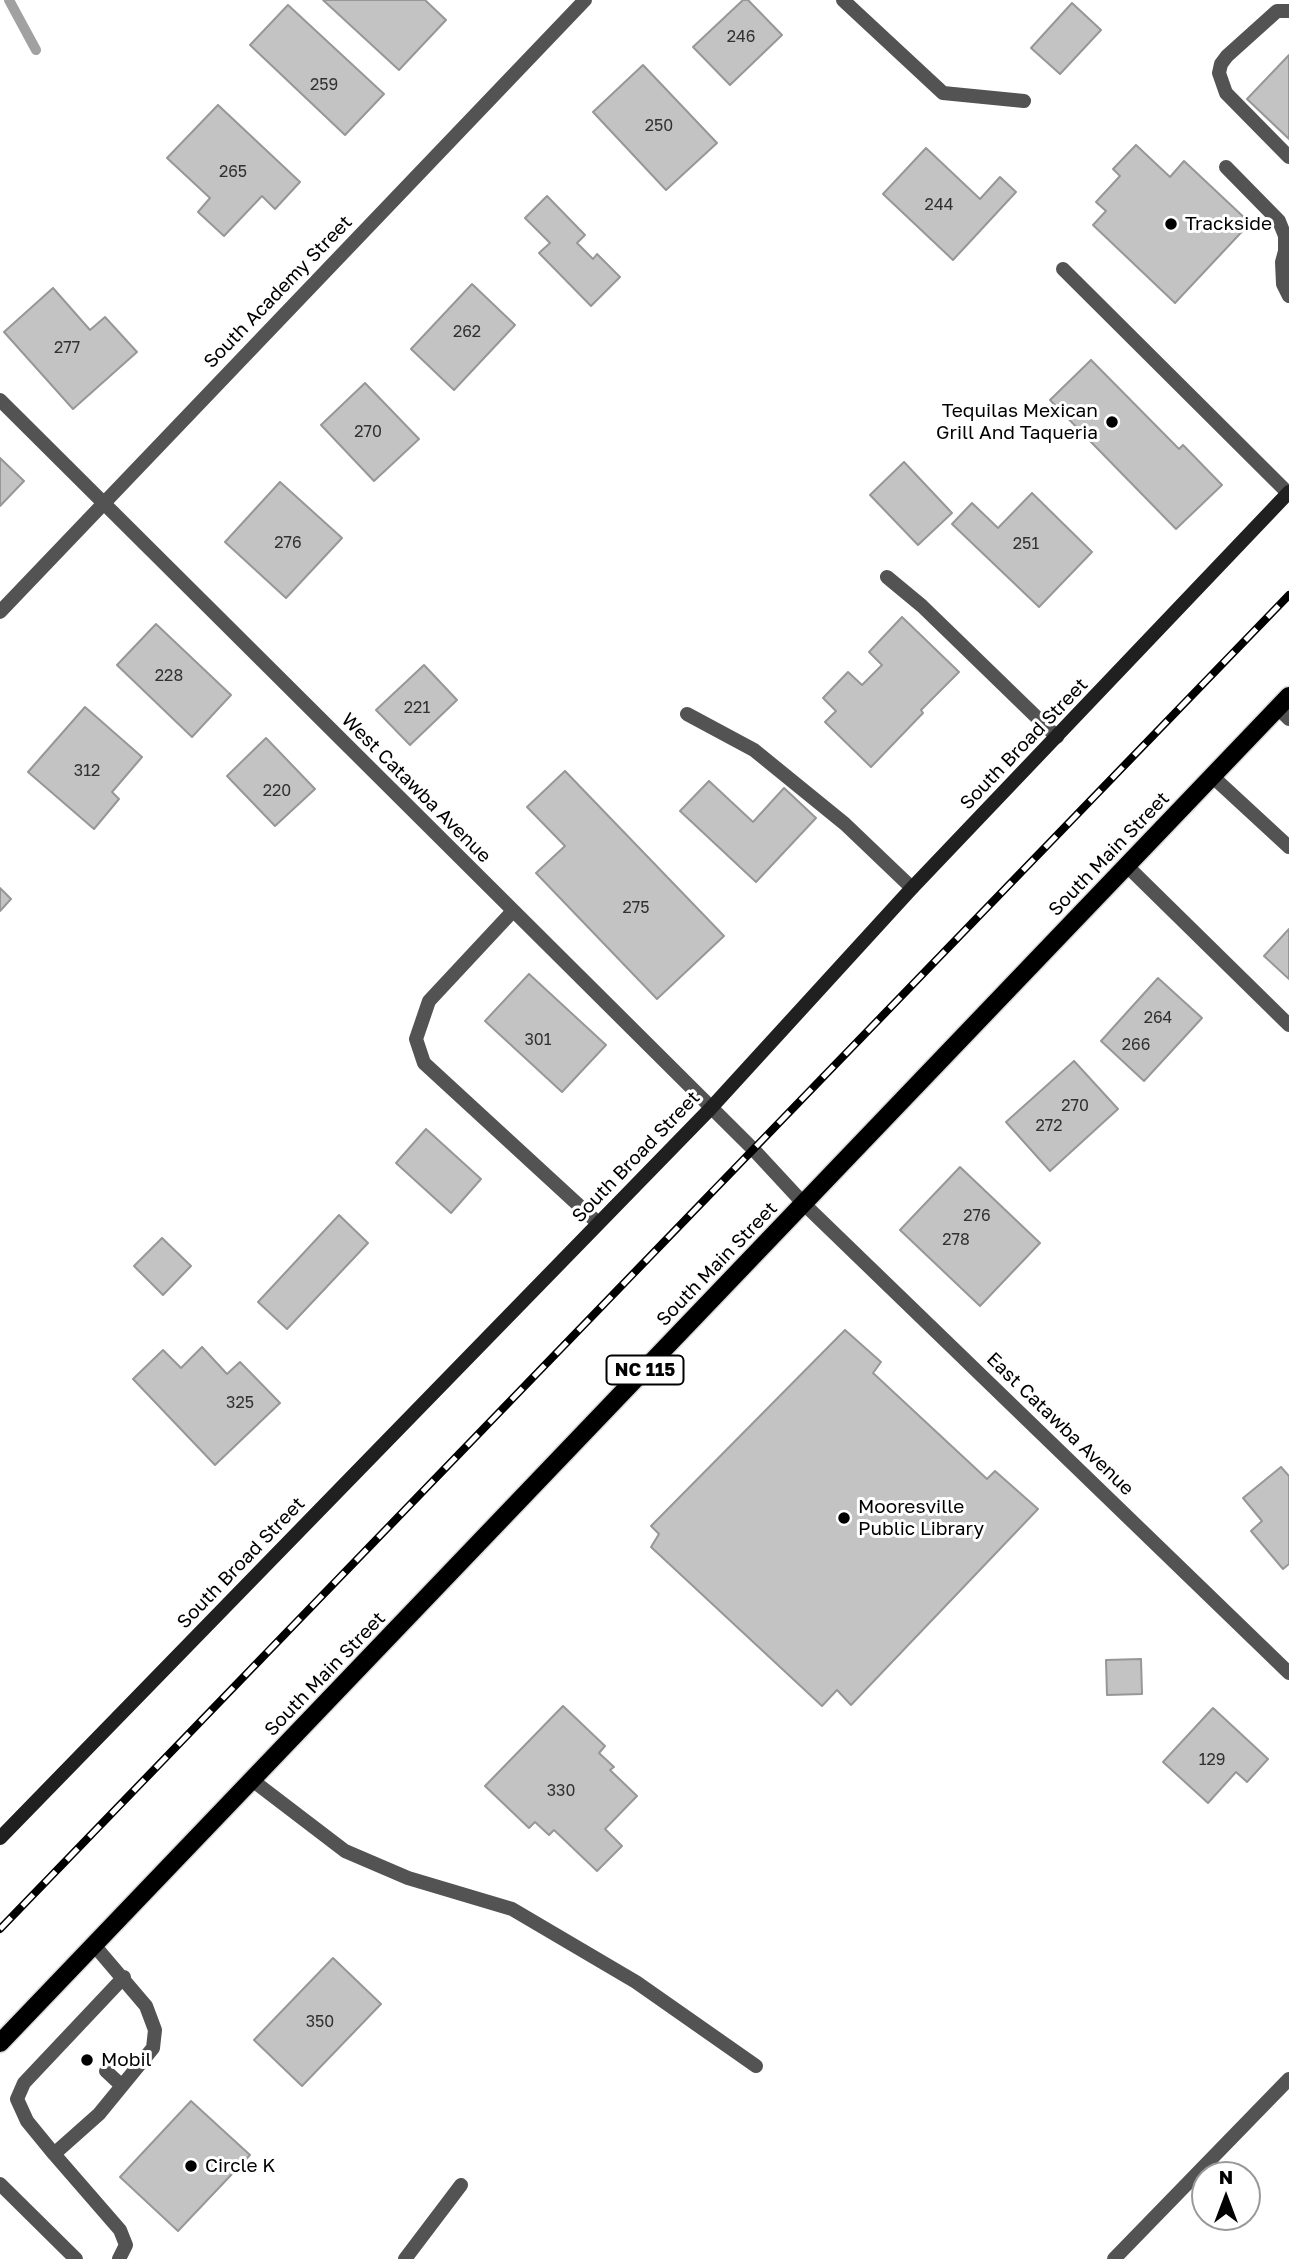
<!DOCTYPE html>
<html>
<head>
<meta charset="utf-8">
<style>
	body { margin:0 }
	#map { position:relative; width:1289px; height:2259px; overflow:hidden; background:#fff; font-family:"Golos Text",sans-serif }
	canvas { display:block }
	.north { position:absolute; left:1191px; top:2161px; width:70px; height:70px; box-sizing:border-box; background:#fff; border:2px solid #999; border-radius:50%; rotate:0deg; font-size:19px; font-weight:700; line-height:28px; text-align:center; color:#000 }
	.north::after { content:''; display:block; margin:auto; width:24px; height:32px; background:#000; clip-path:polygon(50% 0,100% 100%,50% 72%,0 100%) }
</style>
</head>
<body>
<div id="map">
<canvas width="1289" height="2259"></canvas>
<div class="north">N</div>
</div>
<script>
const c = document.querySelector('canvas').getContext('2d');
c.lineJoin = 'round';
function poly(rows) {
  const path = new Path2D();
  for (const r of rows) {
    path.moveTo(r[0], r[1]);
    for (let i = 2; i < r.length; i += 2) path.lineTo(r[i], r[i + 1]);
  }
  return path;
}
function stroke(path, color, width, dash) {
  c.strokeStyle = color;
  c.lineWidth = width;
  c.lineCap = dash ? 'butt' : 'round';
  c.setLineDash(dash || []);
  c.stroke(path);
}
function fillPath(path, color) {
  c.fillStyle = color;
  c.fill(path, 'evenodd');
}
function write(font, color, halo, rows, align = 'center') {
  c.font = font + ' "Golos Text",sans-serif';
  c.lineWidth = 6;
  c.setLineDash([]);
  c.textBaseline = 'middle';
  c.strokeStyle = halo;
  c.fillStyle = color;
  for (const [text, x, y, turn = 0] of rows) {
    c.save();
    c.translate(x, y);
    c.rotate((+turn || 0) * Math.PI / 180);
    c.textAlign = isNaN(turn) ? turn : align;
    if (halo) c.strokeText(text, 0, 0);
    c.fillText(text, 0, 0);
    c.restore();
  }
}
stroke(poly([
	[9,0,36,50]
]), '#a1a1a1', 10);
const building = poly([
	[323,0,425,0,446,20,399,70,323,0],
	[743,0,748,0,782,35,730,85,693,47,743,0],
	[1072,3,1101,30,1060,74,1031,48,1072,3],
	[288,5,384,94,345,135,250,45,288,5],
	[1289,55,1289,139,1247,99,1289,55],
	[643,65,717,143,666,190,593,112,643,65],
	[218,105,300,182,275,209,262,196,224,236,198,212,210,198,167,158,218,105],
	[1136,145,1170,177,1184,161,1250,223,1175,303,1093,225,1106,211,1096,202,1120,176,1113,169,1136,145],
	[926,148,980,199,1000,177,1016,192,953,260,883,194,926,148],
	[547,196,585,235,577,243,593,259,597,254,620,277,591,306,539,253,550,243,525,218,547,196],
	[472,284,515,325,454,390,411,349,472,284],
	[53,288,90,330,105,317,137,352,73,409,4,332,53,288],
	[1091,360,1179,449,1183,445,1222,485,1176,529,1050,400,1091,360],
	[365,383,419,439,374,481,321,425,365,383],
	[0,458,24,481,0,506,0,458],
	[904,462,952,513,918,545,870,495,904,462],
	[280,482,342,538,286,598,225,542,280,482],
	[1032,493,1092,552,1039,607,952,524,972,503,998,528,1032,493],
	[902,617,959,672,921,710,923,713,871,767,825,722,836,711,823,698,848,672,862,685,882,665,869,652,902,617],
	[156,624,231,695,192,737,117,665,156,624],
	[424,665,457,700,410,745,376,710,424,665],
	[85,707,142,757,112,792,119,799,94,829,28,772,85,707],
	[266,738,315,789,275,826,227,776,266,738],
	[565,771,724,936,657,999,536,873,565,846,527,807,565,771],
	[709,781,753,822,784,788,816,818,756,882,680,811,709,781],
	[0,888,11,899,0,911,0,888],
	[1289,929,1289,979,1264,956,1289,929],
	[529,974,606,1045,562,1092,485,1021,529,974],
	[1158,978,1202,1018,1144,1081,1101,1041,1158,978],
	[1074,1061,1118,1109,1050,1171,1006,1122,1074,1061],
	[426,1129,481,1179,451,1213,396,1163,426,1129],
	[960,1167,1040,1243,980,1306,900,1230,960,1167],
	[339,1215,368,1243,287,1329,258,1302,339,1215],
	[162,1238,191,1266,163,1295,134,1266,162,1238],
	[845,1330,881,1362,873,1373,987,1479,995,1471,1038,1509,851,1705,837,1690,822,1706,651,1547,659,1534,651,1526,845,1330],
	[202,1347,227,1374,240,1362,280,1403,215,1465,133,1379,163,1350,181,1368,202,1347],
	[1281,1467,1289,1476,1289,1564,1283,1569,1251,1531,1262,1521,1243,1498,1281,1467],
	[1141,1659,1142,1694,1107,1695,1106,1660,1141,1659],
	[563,1706,605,1746,599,1753,614,1767,610,1770,637,1796,605,1829,622,1846,597,1871,554,1830,549,1835,535,1822,529,1828,485,1786,563,1706],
	[1213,1708,1268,1759,1247,1782,1236,1772,1208,1803,1163,1762,1213,1708],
	[333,1958,381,2004,302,2086,254,2040,333,1958],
	[191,2101,250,2155,178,2231,120,2177,191,2101]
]);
fillPath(building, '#c3c3c3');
stroke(building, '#979797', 2);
const primary = poly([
	[0,2043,1289,696]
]);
stroke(primary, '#dbdbdb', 21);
stroke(poly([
	[843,0,943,93,1024,101],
	[1289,11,1277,11,1227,56,1221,64,1219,73,1226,93,1289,157],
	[1226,167,1279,221,1285,236,1285,251,1282,262,1283,284,1289,296],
	[1063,269,1288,493],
	[887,577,922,606,1057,737],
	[1278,708,1289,719],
	[687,714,754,750,845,824,912,888],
	[1212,776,1289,847],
	[1127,866,1289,1025],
	[512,912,429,1001,416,1039,424,1063,598,1223],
	[252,1780,345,1851,408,1878,512,1909,636,1982,756,2066],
	[94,1945,146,2006,155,2030,153,2048,99,2114,54,2154,120,2230,126,2245,119,2259],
	[106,2071,122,2086],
	[54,2154,27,2121,17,2099,24,2083,124,1977]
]), '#535353', 14);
stroke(poly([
	[0,400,754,1150,804,1204,1289,1673],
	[0,612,585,0],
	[0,2184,76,2259],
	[405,2259,461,2185],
	[1114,2259,1289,2079]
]), '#535353', 14);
stroke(poly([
	[0,1838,710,1109,912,888,1289,492]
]), '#202020', 14);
stroke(primary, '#000', 18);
const rail = poly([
	[0,1929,1289,595]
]);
stroke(rail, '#000', 8);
stroke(rail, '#fff', 5, [16]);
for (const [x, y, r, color] of [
	[1171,224,7,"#000"],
	[1112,422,7,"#000"],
	[844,1518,7,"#000"],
	[87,2060,7,"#000"],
	[191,2166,7,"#000"]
]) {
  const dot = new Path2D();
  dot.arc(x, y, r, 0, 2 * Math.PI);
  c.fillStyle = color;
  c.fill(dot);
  stroke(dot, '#fff', 2.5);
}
write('16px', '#313131', null, [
	["246",741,37],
	["259",324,85],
	["250",659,126],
	["265",233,172],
	["244",939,205],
	["262",467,332],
	["277",67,348],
	["270",368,432],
	["276",288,543],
	["251",1026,544],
	["228",169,676],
	["221",417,708],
	["312",87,771],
	["220",277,791],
	["275",636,908],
	["264",1158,1018],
	["301",538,1040],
	["266",1136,1045],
	["270",1075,1106],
	["272",1049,1126],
	["276",977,1216],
	["278",956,1240],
	["325",240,1403],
	["129",1212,1760],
	["330",561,1791],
	["350",320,2022]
]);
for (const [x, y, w] of [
	[645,1370,77]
]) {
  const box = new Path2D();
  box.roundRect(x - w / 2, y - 14.5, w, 29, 5);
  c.fillStyle = '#fff';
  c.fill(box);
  stroke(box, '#000', 2);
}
write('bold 18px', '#000', null, [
	["NC 115",645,1370]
]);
write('19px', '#000', '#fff', [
	["Trackside",1185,224],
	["Tequilas Mexican",1098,411,"right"],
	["Grill And Taqueria",1098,433,"right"],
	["Mooresville",858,1507],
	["Public Library",858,1529],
	["Mobil",101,2060],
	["Circle K",205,2166]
], 'left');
write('19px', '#000', '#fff', [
	["South Academy Street",278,292,-46],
	["South Broad Street",1024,744,-46],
	["West Catawba Avenue",416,788,45],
	["South Main Street",1109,854,-46],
	["South Broad Street",636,1157,-46],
	["South Main Street",717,1264,-46],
	["East Catawba Avenue",1060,1424,44],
	["South Broad Street",241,1563,-46],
	["South Main Street",325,1674,-46]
]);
</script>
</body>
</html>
